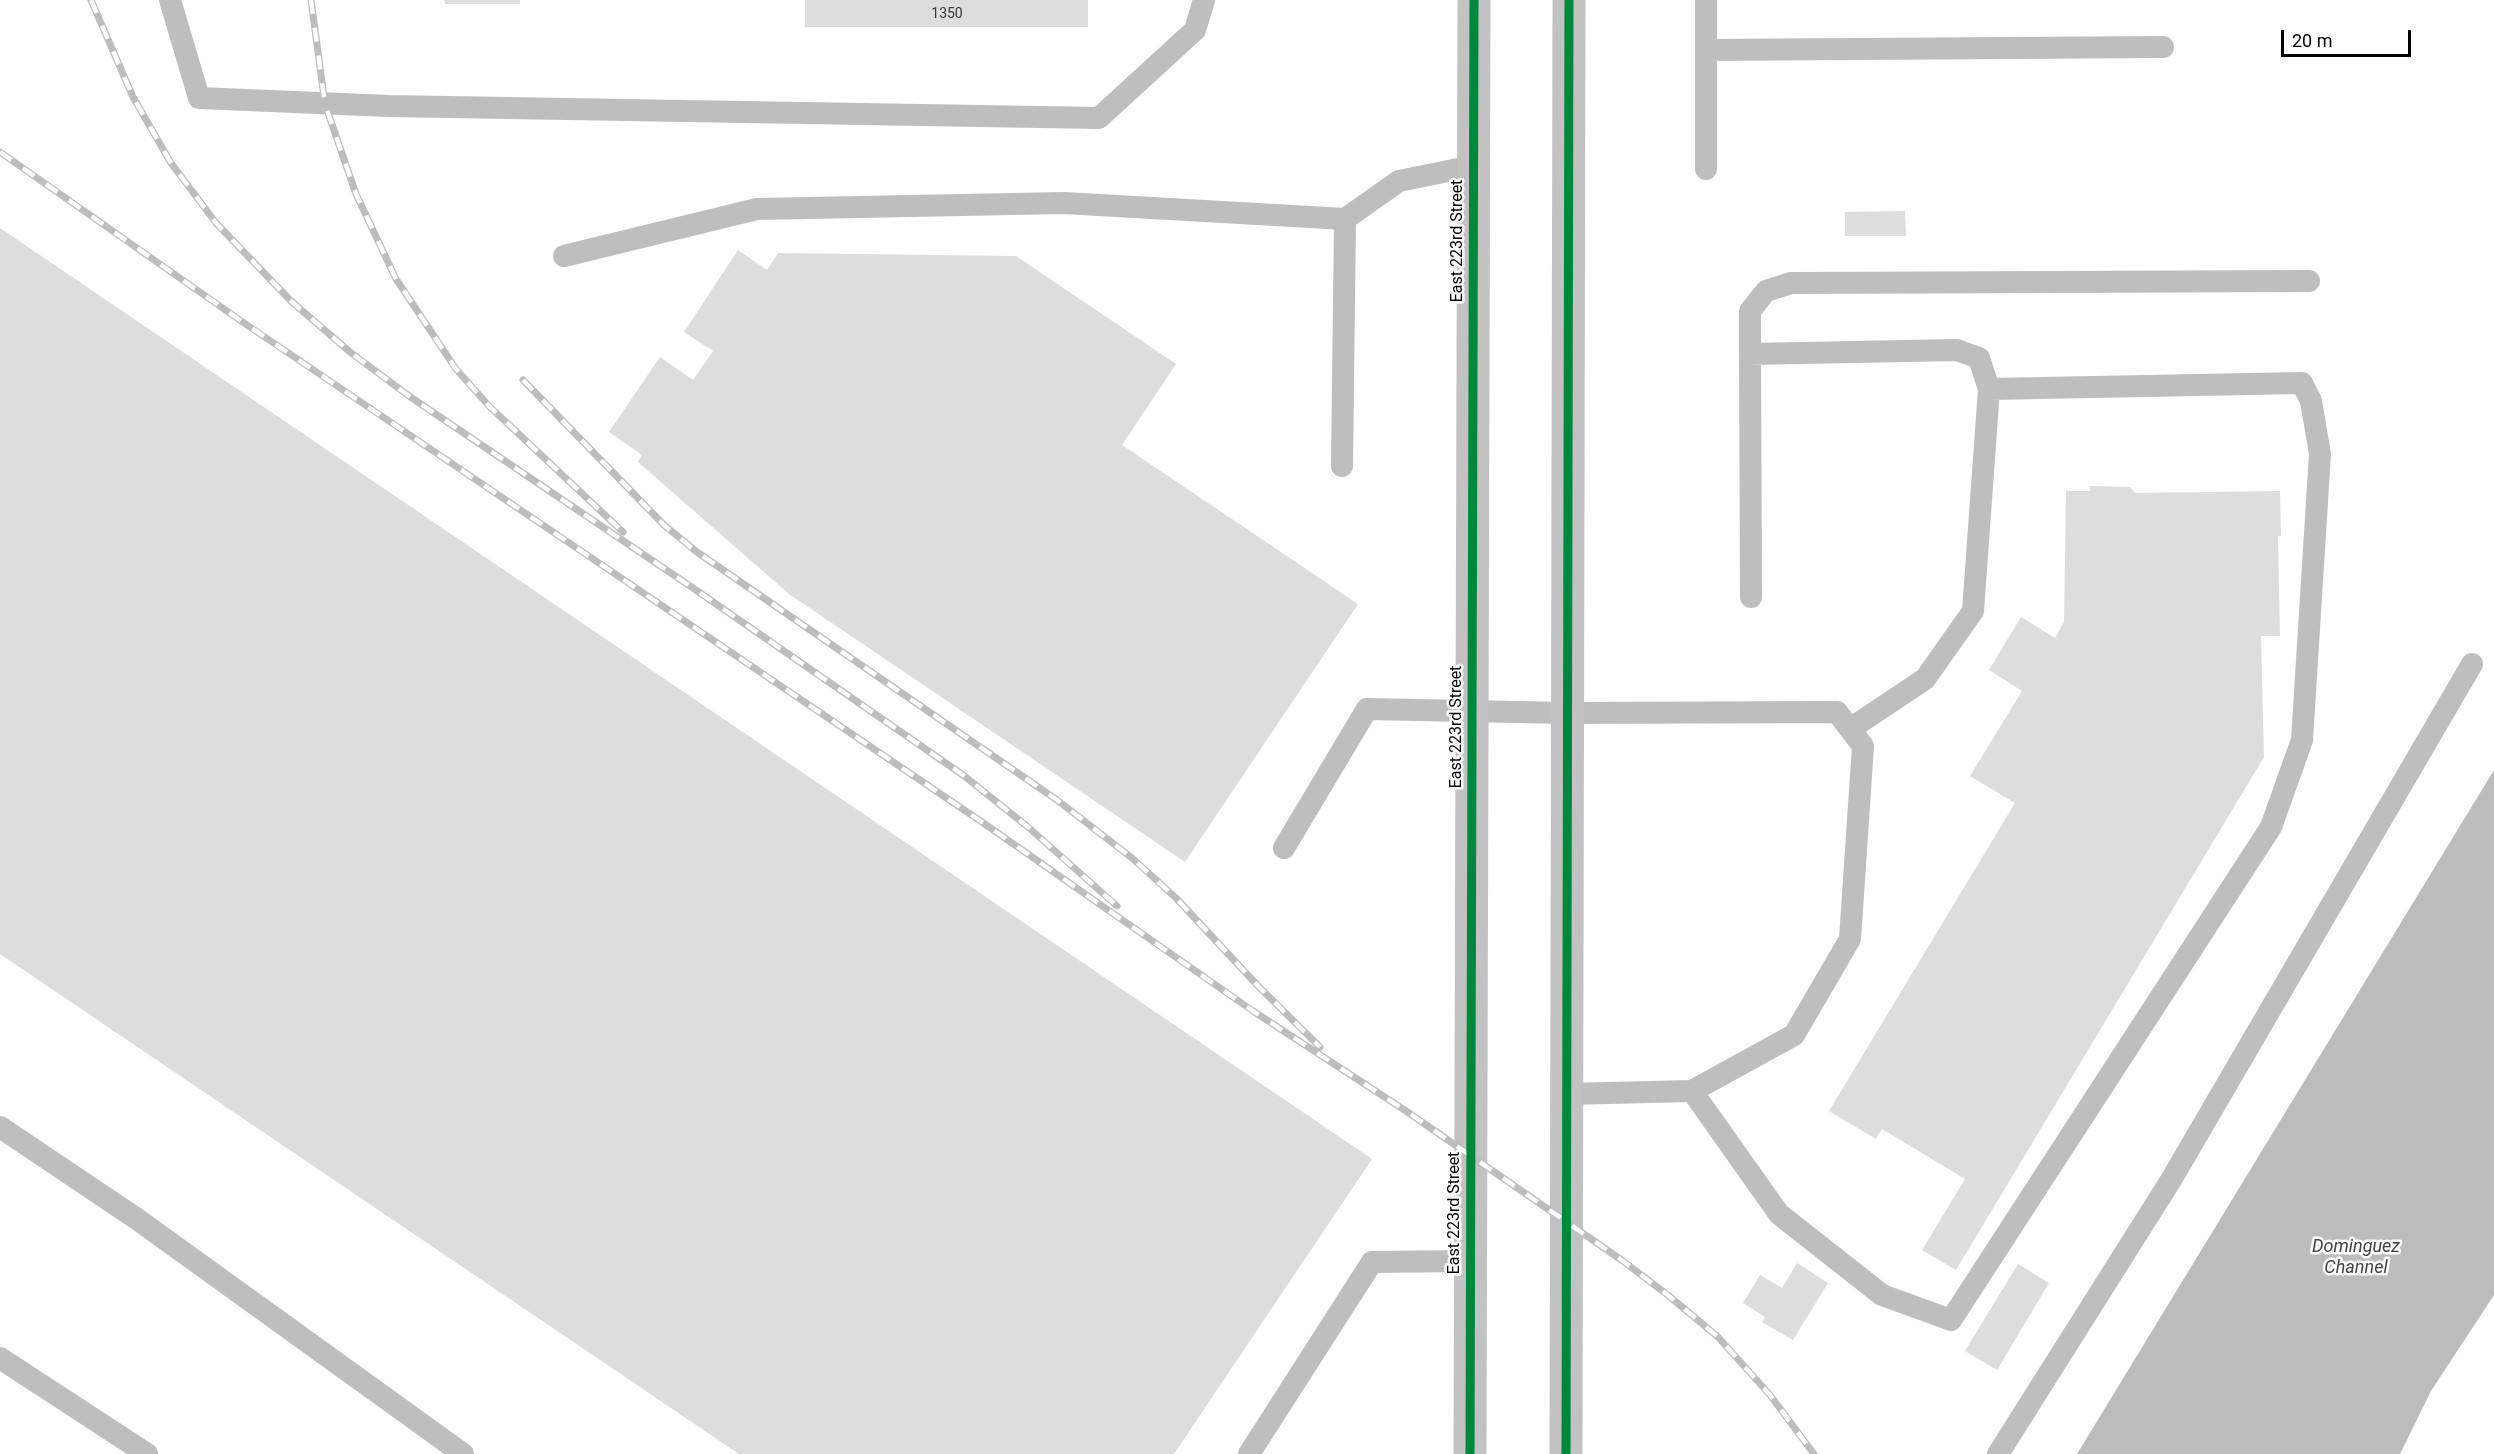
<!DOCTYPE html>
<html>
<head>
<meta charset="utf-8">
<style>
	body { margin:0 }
	#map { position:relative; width:2494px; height:1454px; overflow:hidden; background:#fff; font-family:Roboto,sans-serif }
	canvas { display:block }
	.scale { position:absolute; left:2281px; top:30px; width:130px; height:27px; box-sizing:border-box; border:3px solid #000; border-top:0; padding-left:8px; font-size:18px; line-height:21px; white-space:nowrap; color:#000; -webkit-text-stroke:4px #fff; paint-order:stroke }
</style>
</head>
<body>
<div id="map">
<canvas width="2494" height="1454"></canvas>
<div class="scale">20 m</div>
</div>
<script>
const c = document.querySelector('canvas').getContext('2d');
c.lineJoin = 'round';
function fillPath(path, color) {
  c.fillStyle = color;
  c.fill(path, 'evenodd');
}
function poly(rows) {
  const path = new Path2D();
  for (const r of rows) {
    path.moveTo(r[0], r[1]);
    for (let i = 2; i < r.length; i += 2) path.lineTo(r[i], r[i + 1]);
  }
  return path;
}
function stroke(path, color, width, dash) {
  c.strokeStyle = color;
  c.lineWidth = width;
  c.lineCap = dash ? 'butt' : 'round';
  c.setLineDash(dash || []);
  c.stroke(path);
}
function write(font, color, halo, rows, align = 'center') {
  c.font = font + ' Roboto,sans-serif';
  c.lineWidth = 5;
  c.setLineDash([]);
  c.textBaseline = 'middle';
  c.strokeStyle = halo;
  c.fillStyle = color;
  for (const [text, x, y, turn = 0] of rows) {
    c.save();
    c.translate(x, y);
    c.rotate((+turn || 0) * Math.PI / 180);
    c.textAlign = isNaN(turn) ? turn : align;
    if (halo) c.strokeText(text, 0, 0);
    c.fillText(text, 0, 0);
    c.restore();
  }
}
fillPath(poly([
	[2494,770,2494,1295,2431,1391,2400,1454,2077,1454]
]), '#bcbcbc');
fillPath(poly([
	[444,0,520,0,520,4,445,4],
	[805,0,1088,0,1088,27,805,27],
	[1905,211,1906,236,1845,236,1845,212],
	[0,228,1372,1159,1174,1454,739,1454,0,954],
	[738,250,767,270,778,253,1016,256,1176,364,1122,445,1358,604,1185,862,789,594,638,462,642,455,609,432,660,357,693,380,713,351,684,332],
	[2090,486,2130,487,2135,493,2280,491,2281,536,2278,536,2280,636,2261,636,2264,757,1956,1270,1922,1250,1965,1179,1882,1129,1876,1139,1829,1111,2015,803,1970,776,2022,691,1989,670,2021,617,2055,638,2064,622,2066,491,2090,491],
	[1797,1263,1828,1283,1793,1340,1762,1322,1765,1317,1743,1303,1760,1275,1782,1288],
	[2018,1264,2049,1283,1997,1370,1965,1351]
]), '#ddd');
stroke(poly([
	[170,0,199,98,389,106,1099,118,1195,30,1204,0],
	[1706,50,2163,47],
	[1706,169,1706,0],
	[564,256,757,209,1064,203,1345,219],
	[1750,354,1750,311,1766,291,1791,283,2309,281],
	[1342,466,1345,219,1399,181,1473,166],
	[1751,597,1750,354,1957,350,1979,358,1989,389],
	[1284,848,1367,709,1567,713,1837,712,1863,746,1850,939,1794,1035,1692,1091,1566,1094],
	[1692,1091,1779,1214,1882,1295,1951,1320,2271,827,2302,740,2320,454,2311,401,2302,383,1989,389,1973,611,1925,679,1850,729],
	[0,1127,137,1219,463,1454],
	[0,1358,147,1454],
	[1249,1454,1372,1262,1471,1261],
	[1998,1454,2171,1180,2472,664]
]), '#bebebe', 22);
stroke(poly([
	[1470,1454,1474,0],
	[1566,1454,1569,0]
]), '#c2c2c2', 33);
const rail = poly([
	[91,0,133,97,171,163,216,223,291,301,350,352,409,396,693,588,963,775,1028,827,1117,906],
	[311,0,325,104,356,194,396,279,456,369,489,406,623,532],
	[0,152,244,323,979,820,1253,1011,1406,1111,1623,1261,1669,1296,1718,1337,1770,1395,1814,1454],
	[523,380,664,525,697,552,1057,800,1132,858,1176,898,1259,987,1320,1047]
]);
stroke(rail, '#bdbdbd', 7);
stroke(rail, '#fff', 4.5, [14]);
stroke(poly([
	[1470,1454,1474,0],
	[1566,1454,1569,0]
]), '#00873e', 9);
write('14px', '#373737', null, [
	["1350",947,14]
]);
write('16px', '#000', '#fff', [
	["East 223rd Street",1458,241,-90],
	["East 223rd Street",1457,727,-90],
	["East 223rd Street",1455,1213,-90]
]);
write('italic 18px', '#414141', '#fff', [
	["Dominguez",2356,1247],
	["Channel",2356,1268]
]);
</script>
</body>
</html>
